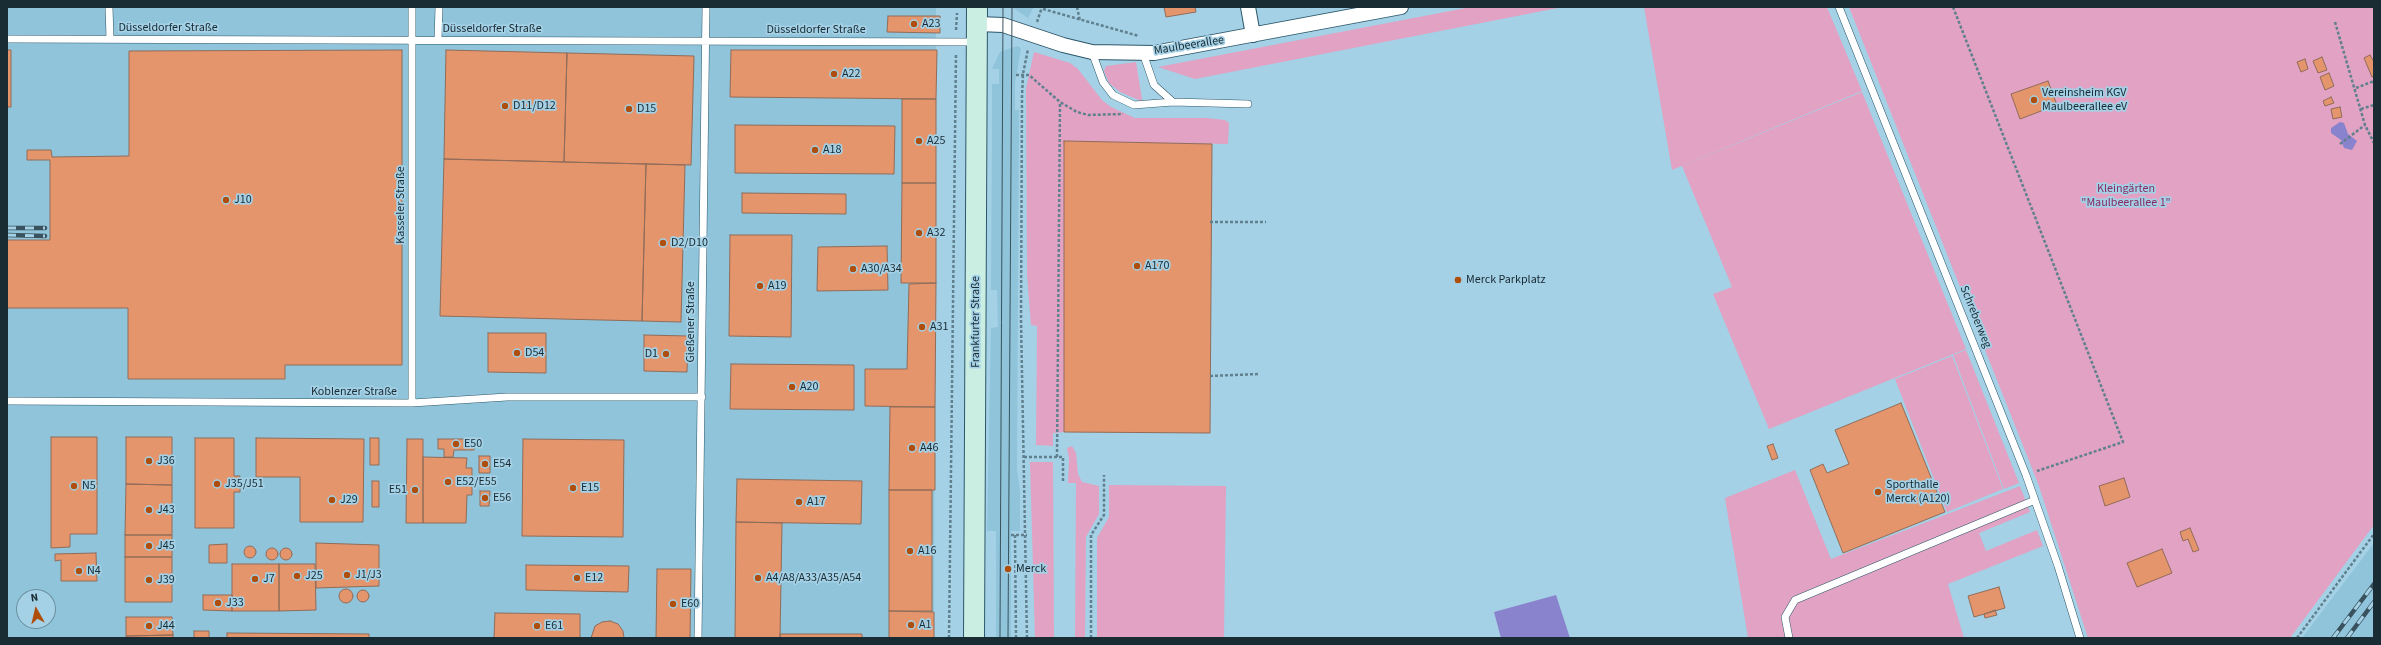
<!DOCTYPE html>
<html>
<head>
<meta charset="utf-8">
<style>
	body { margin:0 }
	#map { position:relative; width:2381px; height:645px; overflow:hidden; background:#a4d1e6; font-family:"Source Sans 3",sans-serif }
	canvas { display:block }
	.frame { position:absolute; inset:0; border:8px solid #192b33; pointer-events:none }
	.north { position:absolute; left:16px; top:589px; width:40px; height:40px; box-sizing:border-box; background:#a4d1e6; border:1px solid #6c8f9e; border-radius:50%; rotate:352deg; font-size:11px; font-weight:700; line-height:16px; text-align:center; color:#192b33 }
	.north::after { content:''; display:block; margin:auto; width:14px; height:18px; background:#af4e0b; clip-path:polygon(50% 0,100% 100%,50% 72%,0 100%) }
</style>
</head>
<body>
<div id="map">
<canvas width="2381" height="645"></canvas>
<div class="frame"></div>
<div class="north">N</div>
</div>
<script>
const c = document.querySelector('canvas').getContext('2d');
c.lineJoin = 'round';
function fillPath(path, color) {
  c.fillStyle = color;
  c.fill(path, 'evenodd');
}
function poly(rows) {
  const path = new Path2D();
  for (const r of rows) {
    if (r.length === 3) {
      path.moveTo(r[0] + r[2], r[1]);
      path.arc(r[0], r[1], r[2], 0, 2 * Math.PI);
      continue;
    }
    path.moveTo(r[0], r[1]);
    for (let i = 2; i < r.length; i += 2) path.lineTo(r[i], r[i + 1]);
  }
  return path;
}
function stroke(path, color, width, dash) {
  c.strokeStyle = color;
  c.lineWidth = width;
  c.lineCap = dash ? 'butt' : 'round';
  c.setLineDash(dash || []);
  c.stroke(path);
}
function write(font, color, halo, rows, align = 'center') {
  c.font = font + ' "Source Sans 3",sans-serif';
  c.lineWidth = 3.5;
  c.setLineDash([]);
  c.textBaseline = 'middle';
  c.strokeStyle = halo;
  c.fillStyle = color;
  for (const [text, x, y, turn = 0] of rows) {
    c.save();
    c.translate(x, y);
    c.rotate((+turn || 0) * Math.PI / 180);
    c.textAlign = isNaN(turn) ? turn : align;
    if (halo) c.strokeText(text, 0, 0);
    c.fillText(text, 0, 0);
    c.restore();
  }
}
fillPath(poly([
	[7,7,936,7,934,638,7,638],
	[24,597,48,597,48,621,24,621],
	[1012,7,1034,7,1028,18],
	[1017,46,1021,48,1015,83,1015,110,1019,110,1017,470,1020,490,1020,531,1011,531,1011,638,996,638,996,531,987,531,991,328,998,327,997,290,991,290,992,136,992,84,999,84,999,69,992,69,1000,52],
	[2374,543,2374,635,2372,638,2302,638]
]), '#8fc4db');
fillPath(poly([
	[1471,7,1563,7,1195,79,1158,67],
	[1644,7,1827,7,1862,91,1672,170],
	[1849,7,2374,7,2374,525,2290,638,2088,638,2039,486],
	[1034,52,1070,63,1078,69,1102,100,1111,107,1135,118,1206,118,1225,120,1229,123,1228,144,1064,142,1064,432,1053,433,1053,446,1036,445,1037,326,1031,325,1027,276,1026,88],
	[1136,62,1142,99,1141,101,1120,92,1109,83,1104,71,1106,66],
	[1862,92,1966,349,1769,429,1713,294,1732,287,1682,166],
	[1966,350,2019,483,2004,489,1953,355],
	[1952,356,2003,489,1947,512,1895,379],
	[1072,446,1076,453,1078,474,1082,482,1099,486,1099,514,1086,537,1085,638,1075,638,1076,483,1068,483,1069,459,1067,448],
	[1030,462,1053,462,1054,638,1035,638],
	[1795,470,1831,559,2020,486,2030,512,1979,533,1986,551,2037,530,2043,546,1948,584,1964,638,1748,638,1725,498],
	[1109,485,1226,486,1224,638,1097,638,1097,538,1109,517]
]), '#e2a2c3');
fillPath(poly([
	[2340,122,2344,123,2348,134,2357,141,2352,150,2344,148,2341,140,2331,133,2331,128],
	[1556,595,1570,638,1501,638,1494,612]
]), '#8982cc');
const building = poly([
	[1164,7,1195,7,1196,12,1166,17,1164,7],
	[888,16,940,16,940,33,887,32,888,16],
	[7,50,11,50,11,107,7,107,7,50],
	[402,50,402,365,285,365,285,379,128,379,128,308,7,308,7,240,50,240,50,160,27,160,27,150,51,150,52,157,129,156,129,51,402,50],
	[446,50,567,53,564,162,444,159,446,50],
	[731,50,937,50,936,99,730,97,731,50],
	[567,53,694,56,691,165,564,162,567,53],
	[2370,55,2374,62,2374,76,2372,77,2364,58,2370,55],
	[2322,57,2327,70,2318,73,2313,61,2322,57],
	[2305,59,2308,69,2301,72,2297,62,2305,59],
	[2329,73,2334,86,2325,90,2320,77,2329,73],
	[2048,81,2057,105,2020,119,2011,94,2048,81],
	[2331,97,2334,103,2325,106,2323,101,2331,97],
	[902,99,936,99,936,183,902,183,902,99],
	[2340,107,2342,117,2333,119,2331,109,2340,107],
	[735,125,895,126,894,174,735,173,735,125],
	[1064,141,1212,144,1210,433,1064,432,1064,141],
	[444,159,646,164,642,321,440,316,444,159],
	[646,164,685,165,681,322,642,321,646,164],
	[902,183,936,183,936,283,901,283,902,183],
	[742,193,846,194,846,214,742,213,742,193],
	[730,235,792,235,791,337,729,336,730,235],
	[887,246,888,290,817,291,818,247,887,246],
	[936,283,935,407,865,406,865,369,907,369,909,284,936,283],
	[488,333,546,333,546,373,488,372,488,333],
	[644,335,688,336,687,372,644,371,644,335],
	[731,364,854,365,854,410,730,409,731,364],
	[1901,403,1945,512,1843,553,1810,470,1823,464,1827,473,1849,464,1835,430,1901,403],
	[890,407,935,407,935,490,889,490,890,407],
	[51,437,97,437,97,534,70,534,70,547,51,548,51,437],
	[126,437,172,437,172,485,126,484,126,437],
	[195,438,234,438,234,476,240,476,240,492,234,492,234,528,195,528,195,438],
	[256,438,364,439,363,522,300,522,300,477,256,477,256,438],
	[370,438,379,438,379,465,370,465,370,438],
	[407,439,423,439,423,523,406,523,407,439],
	[438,439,474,439,474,450,454,450,453,457,444,457,444,449,438,449,438,439],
	[523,439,624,440,623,537,522,536,523,439],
	[1773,444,1778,458,1772,460,1767,446,1773,444],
	[479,456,490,456,490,473,479,473,479,456],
	[423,457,467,458,466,468,472,468,472,495,467,495,466,523,423,523,423,457],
	[2124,478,2130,497,2105,506,2099,486,2124,478],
	[737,479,862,481,861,524,736,522,737,479],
	[372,481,379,481,379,507,372,507,372,481],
	[126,484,172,485,172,535,125,535,126,484],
	[889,490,932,490,932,611,889,611,889,490],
	[480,491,490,491,489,506,480,506,480,491],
	[736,522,782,523,780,638,735,638,736,522],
	[2190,528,2199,550,2193,552,2188,539,2183,541,2180,532,2190,528],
	[125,535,172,535,172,557,125,557,125,535],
	[316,543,379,545,379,586,316,588,316,543],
	[227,544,227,563,209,563,209,545,227,544],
	[250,552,6],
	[272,554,6],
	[286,554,6],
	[2162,549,2172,573,2137,587,2127,563,2162,549],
	[96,553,97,581,61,581,61,560,55,561,55,554,96,553],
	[125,557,172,557,172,602,125,602,125,557],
	[232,564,279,564,279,611,232,611,232,564],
	[279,564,315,564,316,610,279,611,279,564],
	[526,565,629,566,628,592,526,590,526,565],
	[657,569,691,569,690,638,656,638,657,569],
	[1999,587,2005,608,1974,617,1968,596,1999,587],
	[346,596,7],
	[363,596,6],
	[203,595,232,595,232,611,203,610,203,595],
	[1995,610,1997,615,1985,618,1984,614,1995,610],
	[889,611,934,612,934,638,889,638,889,611],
	[495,613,580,614,580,638,494,638,495,613],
	[126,617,172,617,173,635,126,636,126,617],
	[610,621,618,624,623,631,624,638,591,638,595,626,602,622,610,621],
	[194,631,209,631,209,638,194,638,194,631],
	[227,633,369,634,369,638,227,638,227,633],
	[780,634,862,634,862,638,780,638,780,634],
	[173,635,173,638,126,638,126,636,173,635]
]);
fillPath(building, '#e4956c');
stroke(building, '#916c59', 1);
const lane = poly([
	[109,7,110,39],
	[412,7,412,403],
	[1839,7,2026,475,2058,566,2080,638],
	[7,39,975,42],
	[438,40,439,7],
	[1092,52,1103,82,1113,95,1134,105,1173,102,1248,104],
	[1143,53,1154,85,1173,102],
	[7,401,412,403,507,397,702,397],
	[698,638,706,7],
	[1789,638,1785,617,1795,600,2035,500]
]);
const street = poly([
	[1248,7,1253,35],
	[978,24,1003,25,1063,45,1092,52,1154,53,1401,7]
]);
const secondary = poly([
	[974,638,977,7]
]);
stroke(lane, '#2d5769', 8);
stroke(street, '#2d5769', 16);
stroke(secondary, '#2d5769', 22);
stroke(poly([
	[1077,7,1080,21],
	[1953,7,2123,442,2037,471],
	[1043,9,1139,36],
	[1037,22,1042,7],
	[2335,22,2365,125,2374,143],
	[956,30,957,13],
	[1016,75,1029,75,1060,102,1077,112,1088,115,1123,114],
	[2356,88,2374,81],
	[2361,109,2374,105],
	[2340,144,2365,125],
	[1210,222,1266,222],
	[1210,376,1258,374],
	[1024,457,1063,457,1063,483],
	[1057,457,1060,102],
	[1011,535,1027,535],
	[1015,535,1016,638],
	[949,638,956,53],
	[1027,638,1021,320,1022,97,1023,74,1028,49],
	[1091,638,1091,535,1104,515,1104,475],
	[2297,638,2374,534]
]), '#60808e', 2.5, [3, 2]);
stroke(lane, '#fff', 7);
stroke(street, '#fff', 14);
stroke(secondary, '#cbeee2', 20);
stroke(poly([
	[1000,638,1003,7],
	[1008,638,1012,7]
]), '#3a525d', 1);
const rail = poly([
	[7,228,45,228],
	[7,235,45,236],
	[2333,638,2374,584],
	[2347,638,2374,602]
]);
stroke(rail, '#3a525d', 4.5);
stroke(rail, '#a4d1e6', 3, [9]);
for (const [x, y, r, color] of [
	[914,24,4,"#af4e0b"],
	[834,74,4,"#af4e0b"],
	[2034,100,4,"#af4e0b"],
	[505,106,4,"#af4e0b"],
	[629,109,4,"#af4e0b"],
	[919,141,4,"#af4e0b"],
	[815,150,4,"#af4e0b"],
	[226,200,4,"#af4e0b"],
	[919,233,4,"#af4e0b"],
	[663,243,4,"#af4e0b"],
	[1137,266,4,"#af4e0b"],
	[853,269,4,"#af4e0b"],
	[1458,280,4,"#af4e0b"],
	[760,286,4,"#af4e0b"],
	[922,327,4,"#af4e0b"],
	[517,353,4,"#af4e0b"],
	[666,354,4,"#af4e0b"],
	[792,387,4,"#af4e0b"],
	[456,444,4,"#af4e0b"],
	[912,448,4,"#af4e0b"],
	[149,461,4,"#af4e0b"],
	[485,464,4,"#af4e0b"],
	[448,482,4,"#af4e0b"],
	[217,484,4,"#af4e0b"],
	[74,486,4,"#af4e0b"],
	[573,488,4,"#af4e0b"],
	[415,490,4,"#af4e0b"],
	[1878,492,4,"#af4e0b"],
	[485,498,4,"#af4e0b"],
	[332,500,4,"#af4e0b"],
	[799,502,4,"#af4e0b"],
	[149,510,4,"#af4e0b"],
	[149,546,4,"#af4e0b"],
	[910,551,4,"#af4e0b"],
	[1008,569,4,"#af4e0b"],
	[79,571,4,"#af4e0b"],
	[347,575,4,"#af4e0b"],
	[297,576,4,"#af4e0b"],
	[577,578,4,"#af4e0b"],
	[758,578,4,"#af4e0b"],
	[255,579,4,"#af4e0b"],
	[149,580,4,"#af4e0b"],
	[218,603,4,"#af4e0b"],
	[673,604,4,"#af4e0b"],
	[911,625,4,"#af4e0b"],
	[149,626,4,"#af4e0b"],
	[537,626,4,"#af4e0b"]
]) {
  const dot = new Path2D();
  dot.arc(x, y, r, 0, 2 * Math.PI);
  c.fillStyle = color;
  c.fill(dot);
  stroke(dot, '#a4d1e6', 1.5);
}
write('12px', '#192b33', '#a4d1e6', [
	["A23",922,24],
	["A22",842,74],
	["Vereinsheim KGV",2042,93],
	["Maulbeerallee eV",2042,107],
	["D11/D12",513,106],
	["D15",637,109],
	["A25",927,141],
	["A18",823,150],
	["J10",234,200],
	["A32",927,233],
	["D2/D10",671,243],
	["A170",1145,266],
	["A30/A34",861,269],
	["Merck Parkplatz",1466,280],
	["A19",768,286],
	["A31",930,327],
	["D54",525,353],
	["D1",658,354,"right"],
	["A20",800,387],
	["E50",464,444],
	["A46",920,448],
	["J36",157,461],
	["E54",493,464],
	["E52/E55",456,482],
	["J35/J51",225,484],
	["Sporthalle",1886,485],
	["Merck (A120)",1886,499],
	["N5",82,486],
	["E15",581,488],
	["E51",407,490,"right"],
	["E56",493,498],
	["J29",340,500],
	["A17",807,502],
	["J43",157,510],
	["J45",157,546],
	["A16",918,551],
	["Merck",1016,569],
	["N4",87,571],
	["J1/J3",355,575],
	["J25",305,576],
	["E12",585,578],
	["A4/A8/A33/A35/A54",766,578],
	["J7",263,579],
	["J39",157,580],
	["J33",226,603],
	["E60",681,604],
	["A1",919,625],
	["J44",157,626],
	["E61",545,626]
], 'left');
write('12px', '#192b33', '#a4d1e6', [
	["Düsseldorfer Straße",168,28],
	["Düsseldorfer Straße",492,29],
	["Düsseldorfer Straße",816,30],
	["Maulbeerallee",1189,46,-9],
	["Kasseler Straße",401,205,-90],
	["Schreberweg",1975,317,68],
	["Gießener Straße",691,322,-90],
	["Frankfurter Straße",976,322,-90],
	["Koblenzer Straße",354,392]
]);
write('12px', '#882b63', '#a4d1e6', [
	["Kleingärten",2126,189],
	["\"Maulbeerallee 1\"",2126,203]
]);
</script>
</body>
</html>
